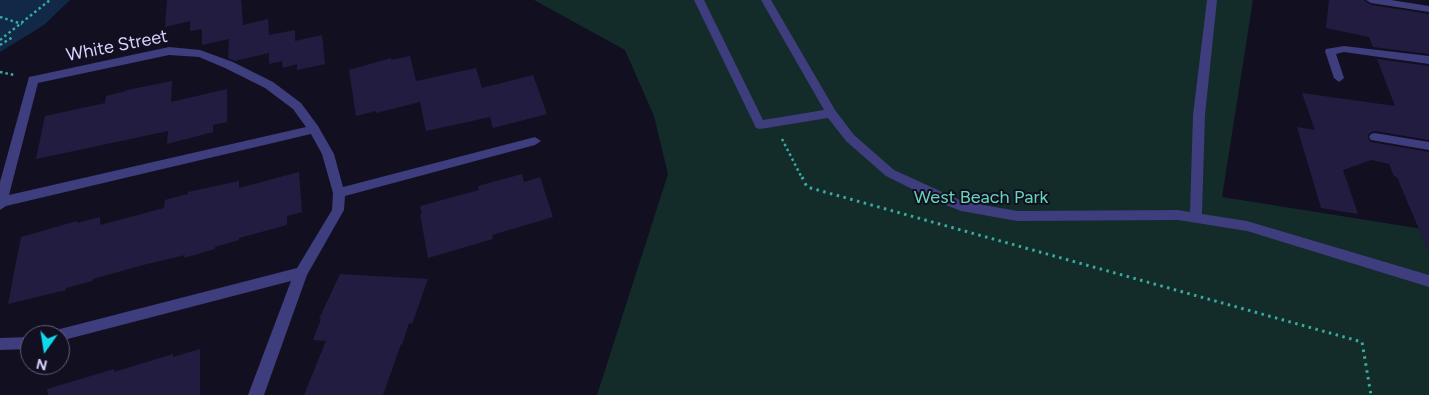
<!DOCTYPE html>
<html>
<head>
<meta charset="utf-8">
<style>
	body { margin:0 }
	#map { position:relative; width:1429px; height:395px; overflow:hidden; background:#120f21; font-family:Figtree,sans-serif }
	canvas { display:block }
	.north { position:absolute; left:20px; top:325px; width:50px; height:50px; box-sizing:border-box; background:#120f21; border:1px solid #605d79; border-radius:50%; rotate:193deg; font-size:14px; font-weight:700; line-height:20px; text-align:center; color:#d6d2fc }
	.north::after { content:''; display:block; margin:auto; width:18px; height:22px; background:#10d9ea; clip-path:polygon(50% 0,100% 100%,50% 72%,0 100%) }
</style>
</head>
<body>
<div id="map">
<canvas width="1429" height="395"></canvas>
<div class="north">N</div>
</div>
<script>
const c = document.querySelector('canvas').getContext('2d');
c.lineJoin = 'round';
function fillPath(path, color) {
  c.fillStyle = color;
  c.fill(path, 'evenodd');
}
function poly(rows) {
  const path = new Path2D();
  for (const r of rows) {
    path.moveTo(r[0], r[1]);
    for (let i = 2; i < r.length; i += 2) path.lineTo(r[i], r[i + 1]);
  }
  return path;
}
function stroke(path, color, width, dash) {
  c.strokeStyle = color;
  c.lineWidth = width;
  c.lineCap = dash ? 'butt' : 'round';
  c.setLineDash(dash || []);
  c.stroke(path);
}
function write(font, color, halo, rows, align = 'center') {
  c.font = font + ' Figtree,sans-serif';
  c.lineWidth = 4;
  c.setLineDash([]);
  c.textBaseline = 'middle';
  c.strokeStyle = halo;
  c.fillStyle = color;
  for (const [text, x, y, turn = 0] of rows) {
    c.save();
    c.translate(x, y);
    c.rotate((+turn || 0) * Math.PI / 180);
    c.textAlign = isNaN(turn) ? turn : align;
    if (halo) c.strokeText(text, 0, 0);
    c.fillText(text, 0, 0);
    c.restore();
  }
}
fillPath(poly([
	[534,0,1253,0,1222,197,1429,230,1429,395,597,395,668,174,654,116,625,50]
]), '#132b29');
fillPath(poly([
	[0,0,70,0,44,25,0,52]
]), '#122847');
fillPath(poly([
	[167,0,241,0,243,25,268,19,269,35,295,30,295,41,322,35,325,64,297,70,297,64,283,68,282,61,269,64,269,53,235,61,228,58,229,39,202,45,202,29,190,31,190,21,165,27],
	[1329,0,1364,0,1371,5,1429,14,1429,54,1373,47,1369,37,1326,28],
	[410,56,416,81,476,68,482,88,533,75,547,114,493,128,490,117,426,131,420,102,376,113,376,111,356,116,349,70,391,58,391,60],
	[1377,59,1429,66,1429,140,1375,131,1371,132,1367,136,1371,142,1429,152,1429,253,1397,177,1394,176,1389,164,1371,160,1343,170,1358,214,1321,208,1297,127,1315,130,1302,93,1395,106],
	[172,81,171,102,227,89,227,122,213,125,213,132,167,144,168,131,36,159,45,116,105,103,106,96,126,91,127,90],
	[299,172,302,212,287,216,287,225,239,238,239,240,215,247,215,249,184,258,185,255,143,265,93,279,92,281,66,288,66,290,8,304,21,237,77,221,77,223,100,217,100,225,164,208,165,200,188,194,188,192,239,181,239,188],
	[522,174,524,182,540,177,553,217,492,235,493,239,428,258,420,214,422,214,420,206,479,190,478,186],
	[340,274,428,279,412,324,409,323,402,345,401,344,383,395,304,395,326,341,313,340,321,319,319,319],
	[200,349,200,395,48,395,47,389,114,369,114,372,173,354,173,357]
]), '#231c41');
stroke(poly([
	[0,17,22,24],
	[0,40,50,0],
	[0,45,13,37],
	[0,72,14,75],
	[782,139,802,178]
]), '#37aca2', 2.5, [2.5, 3]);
stroke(poly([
	[802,177,807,187,1362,342,1371,395]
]), '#37aca2', 3, [2.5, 4.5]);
fillPath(poly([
	[694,0,704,0,763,120,824,110,761,0,771,0,835,110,854,135,894,170,962,201,1017,211,1178,210,1190,212,1193,115,1207,0,1217,0,1205,115,1202,214,1247,221,1429,275,1429,287,1247,231,1178,220,1017,221,961,211,936,201,886,176,846,141,828,118,760,129,756,128,694,0],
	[1366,0,1391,0,1429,6,1429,12,1371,3,1366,0],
	[1344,46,1429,56,1429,64,1344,52,1336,54,1344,78,1339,82,1334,78,1325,51,1326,49,1344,46],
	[169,47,200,50,233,62,273,82,301,103,318,126,334,154,343,187,535,137,541,141,535,145,345,196,344,210,307,275,264,395,248,395,291,281,60,341,60,335,53,335,55,331,60,329,297,268,332,210,333,193,322,154,311,134,6,206,0,210,0,182,29,77,169,47],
	[169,55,199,57,225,68,265,88,293,109,306,127,9,195,38,83,169,55],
	[1375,133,1429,142,1429,150,1371,140,1369,137,1371,134,1375,133],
	[30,337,30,349,0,350,0,338,30,337]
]), '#3e3d7d');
write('18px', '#d6d2fc', '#120f21', [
	["White Street",117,46,-11]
]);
write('18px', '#64d7b7', '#120f21', [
	["West Beach Park",981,198]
]);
</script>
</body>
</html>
